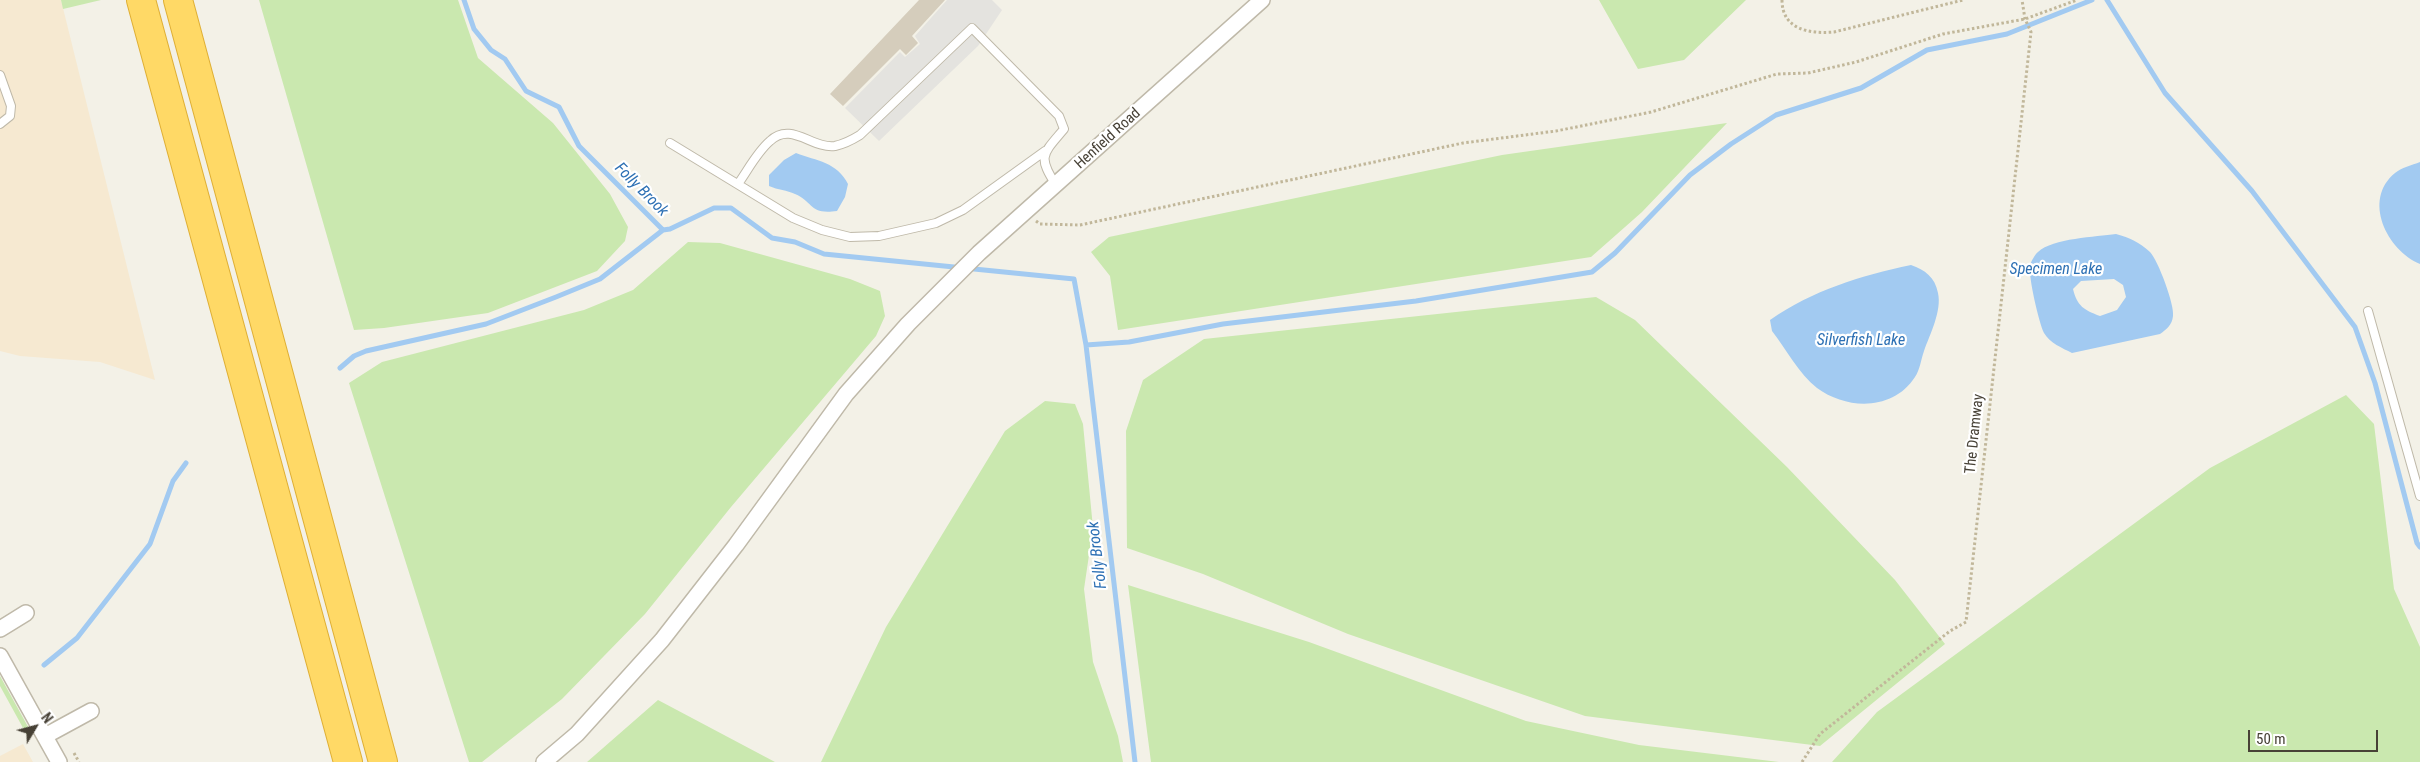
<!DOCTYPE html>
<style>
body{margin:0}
#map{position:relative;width:2420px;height:762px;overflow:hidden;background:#f3f1e7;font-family:"Roboto Condensed",sans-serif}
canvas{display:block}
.north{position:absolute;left:10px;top:702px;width:50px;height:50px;-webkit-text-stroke:4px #fff;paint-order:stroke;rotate:53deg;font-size:14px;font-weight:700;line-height:20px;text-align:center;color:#474136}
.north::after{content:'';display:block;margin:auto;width:18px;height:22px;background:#474136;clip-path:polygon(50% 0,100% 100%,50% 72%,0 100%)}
.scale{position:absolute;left:2248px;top:730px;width:130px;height:22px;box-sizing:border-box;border:2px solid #474136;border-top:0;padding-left:6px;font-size:15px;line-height:18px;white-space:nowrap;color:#474136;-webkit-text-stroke:4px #fff;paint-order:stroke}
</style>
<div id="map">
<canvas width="2420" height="762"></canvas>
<div class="north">N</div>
<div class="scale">50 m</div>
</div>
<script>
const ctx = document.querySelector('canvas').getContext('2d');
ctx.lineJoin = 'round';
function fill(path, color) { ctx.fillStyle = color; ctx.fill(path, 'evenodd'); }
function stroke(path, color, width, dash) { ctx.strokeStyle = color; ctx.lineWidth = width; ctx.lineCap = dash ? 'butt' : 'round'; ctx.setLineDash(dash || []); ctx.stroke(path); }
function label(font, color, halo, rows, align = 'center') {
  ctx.font = font + ' "Roboto Condensed",sans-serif'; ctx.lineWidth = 4.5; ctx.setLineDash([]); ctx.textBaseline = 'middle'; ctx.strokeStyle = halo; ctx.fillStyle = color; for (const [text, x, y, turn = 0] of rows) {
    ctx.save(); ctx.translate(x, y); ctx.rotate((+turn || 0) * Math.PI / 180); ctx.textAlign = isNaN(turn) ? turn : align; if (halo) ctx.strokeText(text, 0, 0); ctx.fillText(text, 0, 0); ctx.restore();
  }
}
const commercial = new Path2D(`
 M 0,0 L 61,0 L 155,380 L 100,362 L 20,356 L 0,351 Z
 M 23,744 L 33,762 L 0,762 L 0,756 Z`);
const green = new Path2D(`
 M 61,0 L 101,0 L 63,9 Z
 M 259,0 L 458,0 L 478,58 L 553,123 L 610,194 L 628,227 L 625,241 L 597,271 L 488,313 L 384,328 L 354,330 Z
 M 1599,0 L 1746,0 L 1684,60 L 1638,69 Z
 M 1727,123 L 1642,212 L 1591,257 L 1118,330 L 1110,276 L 1091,252 L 1109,237 L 1502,155 Z
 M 688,242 L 720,243 L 850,279 L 880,291 L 885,316 L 876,336 L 731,507 L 645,614 L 562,699 L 482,762 L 469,762 L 349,383 L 382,362 L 584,310 L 633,290 Z
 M 1596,297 L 1635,320 L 1787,467 L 1895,580 L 1945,644 L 1820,746 L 1585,716 L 1348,634 L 1203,574 L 1127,548 L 1126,431 L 1143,380 L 1204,339 Z
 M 2346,395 L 2374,424 L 2394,589 L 2420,647 L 2420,762 L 1832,762 L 1877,712 L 2210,468 Z
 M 1045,401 L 1075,404 L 1083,424 L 1093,528 L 1084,589 L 1093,662 L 1118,736 L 1123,762 L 821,762 L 886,627 L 1005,431 Z
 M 1128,585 L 1309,642 L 1526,721 L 1639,745 L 1779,762 L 1151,762 Z
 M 0,676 L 32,734 L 28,737 L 0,686 Z
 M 658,700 L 775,762 L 587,762 Z`);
const parking = new Path2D(`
 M 947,0 L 992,0 L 1002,10 L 978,46 L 879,141 L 845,108 L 900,52 L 905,57 L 920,44 L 915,36 Z`);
const water = new Path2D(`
 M 796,153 C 817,161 837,162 848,184 L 845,197 L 837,211 C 809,215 814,202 795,194 C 787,190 778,190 769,186 L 769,175 L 784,160 Z
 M 2420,162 L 2420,264 C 2387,250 2362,200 2395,173 C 2401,168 2412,165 2420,162 Z
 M 2116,234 C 2130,238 2139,242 2150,252 C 2158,260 2175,306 2173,316 C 2172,325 2167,329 2160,334 L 2072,353 C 2062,348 2050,343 2044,333 C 2039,323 2028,276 2030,265 C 2031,262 2035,254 2038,252 C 2053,238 2096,237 2116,234 ZM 2114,279 L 2123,285 L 2126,297 L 2117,310 L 2100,316 C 2084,310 2077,306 2073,289 L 2081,281 Z
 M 1911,265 C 1925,270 1935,277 1938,293 C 1942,311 1930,334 1924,351 C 1921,359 1920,370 1915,377 C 1893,411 1847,410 1817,388 C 1799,374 1786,349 1772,331 L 1770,320 C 1813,290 1860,276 1911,265 Z`);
const stream = new Path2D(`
 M 464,0 L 474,29 L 491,50 L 505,59 L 526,91 L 559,107 L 579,146 L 663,230 L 670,229 L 714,208 L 731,208 L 772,238 L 795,242 L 824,254 L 1074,279 L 1086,345 L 1129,342 L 1223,324 L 1416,301 L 1592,272 L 1615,253 L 1690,175 L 1731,144 L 1776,115 L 1861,88 L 1927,50 L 2007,34 L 2092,0
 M 2107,0 L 2165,93 L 2252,191 L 2355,327 L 2375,383 L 2417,543 L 2420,547
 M 1086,345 L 1135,762
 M 340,368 L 354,356 L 366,351 L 486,324 L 556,297 L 600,279 L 663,230
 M 44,665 L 77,638 L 150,544 L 173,481 L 186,463`);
const building = new Path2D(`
 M 919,0 L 945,0 L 912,36 L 918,43 L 906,55 L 900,49 L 843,106 L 830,94 Z`);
const path = new Path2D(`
 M 1782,0 C 1782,30 1810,34 1834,32 L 1963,0
 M 1036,221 L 1040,224 L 1080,225 L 1463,143 L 1556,131 L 1651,112 L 1777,74 L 1808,73 L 1856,62 L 1943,34 L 2025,19 L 2077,0
 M 74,753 L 79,762
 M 1802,762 L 1820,734 L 1950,631 L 1966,622 L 2031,32 L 2025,19 L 2022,0`);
const lane = new Path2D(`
 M 0,75 L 11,106 L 10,116 L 0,124
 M 670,143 L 793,218 L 822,230 L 850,237 L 879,236 L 936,223 L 963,210 L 1045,151
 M 738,184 C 748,170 757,152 770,141 C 791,121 812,149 835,146 C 844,144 852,140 860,135 L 972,28 L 1059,116 L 1064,129 C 1043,154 1037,156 1056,185
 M 2368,311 L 2420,496`);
const street = new Path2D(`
 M 0,629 L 26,613
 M 0,656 L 59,762
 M 45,736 L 91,711
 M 544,762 L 577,734 L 662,640 L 736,545 L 846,394 L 908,324 L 979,253 L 1262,0`);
const highway = new Path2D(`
 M 141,0 L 348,762
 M 178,0 L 383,762`);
const streetNames = [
 ["Henfield Road",1108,139,-42],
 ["The Dramway",1975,434,-84]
];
const waterNames = [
 ["Folly Brook",641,190,45],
 ["Specimen Lake",2056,270],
 ["Silverfish Lake",1861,341],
 ["Folly Brook",1098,555,-97]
];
fill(commercial, '#f6e9d1');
fill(green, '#cae8af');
fill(parking, '#e4e3df');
fill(water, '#a2caf1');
stroke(stream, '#a2caf1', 5);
fill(building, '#d5cdbc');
stroke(lane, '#bfb9a9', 10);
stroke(street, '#bfb9a9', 18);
stroke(highway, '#dfaf35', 30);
stroke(path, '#c1b79a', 3, [2.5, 2.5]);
stroke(lane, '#fff', 8);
stroke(street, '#fff', 15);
stroke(highway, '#ffd966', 28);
label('15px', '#474136', '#fff', streetNames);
label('italic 16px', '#2d70b4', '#fff', waterNames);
</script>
